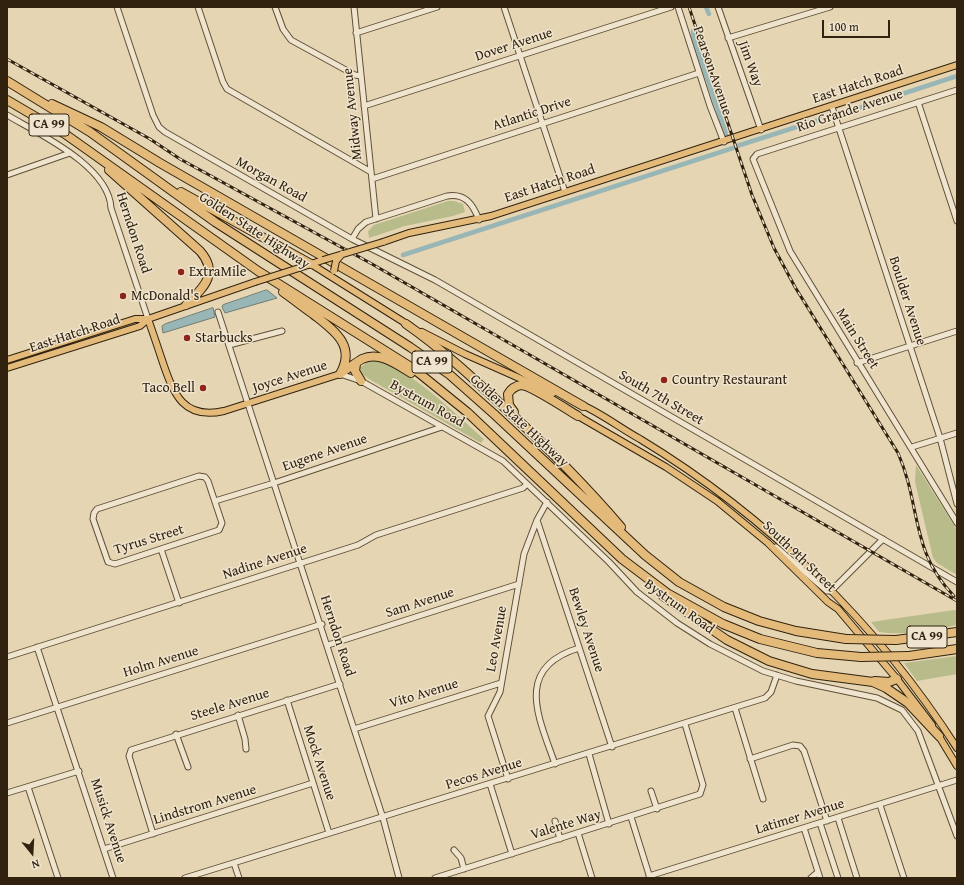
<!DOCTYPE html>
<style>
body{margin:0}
#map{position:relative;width:964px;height:885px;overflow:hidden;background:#e6d5b3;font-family:"Gentium Book Plus",serif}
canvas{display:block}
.frame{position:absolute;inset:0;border:8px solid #30220f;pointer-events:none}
.north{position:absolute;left:12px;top:833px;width:40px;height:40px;-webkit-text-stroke:3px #efe4ce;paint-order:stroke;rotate:162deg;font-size:11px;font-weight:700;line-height:16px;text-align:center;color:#30220f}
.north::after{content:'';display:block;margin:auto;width:14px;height:18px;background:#30220f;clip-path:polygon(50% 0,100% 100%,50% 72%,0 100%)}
.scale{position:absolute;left:822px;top:20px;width:68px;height:18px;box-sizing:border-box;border:2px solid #30220f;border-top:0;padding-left:5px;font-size:12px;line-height:14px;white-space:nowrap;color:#30220f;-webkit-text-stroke:3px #efe4ce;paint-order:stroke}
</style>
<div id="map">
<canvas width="964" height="885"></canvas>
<div class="frame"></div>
<div class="north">N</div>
<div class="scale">100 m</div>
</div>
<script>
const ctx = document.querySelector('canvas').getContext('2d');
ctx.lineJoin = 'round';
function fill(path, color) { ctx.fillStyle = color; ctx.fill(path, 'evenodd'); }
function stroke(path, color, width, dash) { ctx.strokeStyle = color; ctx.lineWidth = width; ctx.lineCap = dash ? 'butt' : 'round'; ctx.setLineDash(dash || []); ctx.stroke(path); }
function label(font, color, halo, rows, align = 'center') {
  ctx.font = font + ' "Gentium Book Plus",serif'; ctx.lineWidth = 3; ctx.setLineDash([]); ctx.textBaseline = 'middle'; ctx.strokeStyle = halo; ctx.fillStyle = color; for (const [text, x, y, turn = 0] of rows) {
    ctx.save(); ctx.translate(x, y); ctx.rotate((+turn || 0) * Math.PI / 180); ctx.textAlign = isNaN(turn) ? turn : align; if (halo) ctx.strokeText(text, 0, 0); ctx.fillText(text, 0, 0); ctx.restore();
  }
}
const green = new Path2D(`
 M 448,201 L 454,201 L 463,204 L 465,212 L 453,216 L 405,226 L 369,238 L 368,231 L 374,225 Z
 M 369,360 C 400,358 460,418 484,439 L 481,443 L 369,379 L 361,373 L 360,368 Z
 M 916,465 L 957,530 L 957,575 L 937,563 L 933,558 L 915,482 Z
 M 954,610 L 957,611 L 957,625 C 932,630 904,636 879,632 L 871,622 Z
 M 957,656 L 957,674 L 917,681 L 904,663 Z`);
const water = new Path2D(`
 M 267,290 L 277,298 L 225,313 L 222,307 L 223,305 Z
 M 213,308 L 215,317 L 163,333 L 162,326 L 165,324 Z`);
const canal = new Path2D(`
 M 706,7 L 709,14
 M 693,31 L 693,36 L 726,134
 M 841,114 L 957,76
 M 737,146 L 828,117
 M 403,255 L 733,148`);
const minor = new Path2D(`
 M 117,7 L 153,115 L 159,127 L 165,132 L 352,239 L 435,280 L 957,582
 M 198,7 L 223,82 L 227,89 L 371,172
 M 275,7 L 283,29 L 291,40 L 355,75 L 361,76
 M 354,7 L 376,219
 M 504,7 L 565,192
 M 678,7 L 710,106 L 724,142
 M 718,7 L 761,130
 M 356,33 L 437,7
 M 728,38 L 830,7
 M 957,90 L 757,154 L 753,159 L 790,251 L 957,523
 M 918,102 L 957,221
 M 364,106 L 671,7
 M 832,107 L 940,438 L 957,504
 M 7,115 C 39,134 109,166 111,208 L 148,319
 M 7,175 L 70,153
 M 372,179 L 699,73
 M 352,239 L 358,229 L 366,222 L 447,196 C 465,193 473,204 479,220
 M 218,312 L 383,818 L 399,878
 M 229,345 L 282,331
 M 857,363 L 957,331
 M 340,374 L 361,381 L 503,461 L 609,562 L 637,592 L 677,623 L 710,644 L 763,671 L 796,681 L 877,698 L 902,710 L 918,731 L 957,836
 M 912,447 L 957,433
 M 199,476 L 205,477 L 208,481 L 222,523 L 219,530 L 115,564 L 108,562 L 93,519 L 94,513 L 97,509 Z
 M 215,501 L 274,483 L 442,427
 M 537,520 L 612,747
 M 776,547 L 827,591 L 831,591 L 883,539
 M 161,549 L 179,603
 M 328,645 L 519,584
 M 37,647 L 113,878
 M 7,657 L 358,545 L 376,535 L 523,488 L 527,484
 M 287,700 L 329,833
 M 735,708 L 763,799
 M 238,715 L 245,739 L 246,749
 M 7,723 L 322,624
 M 354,729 L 501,683
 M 176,734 L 188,767
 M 589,754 L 609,824
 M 750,759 L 793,745 L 800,746 L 804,751 L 827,821
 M 555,764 C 539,718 513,668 579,648
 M 508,779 L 488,716 L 500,692 L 524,554 L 537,520 L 547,502
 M 490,784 L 512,854
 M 28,787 L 58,878
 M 651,791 L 657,809
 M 7,793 L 79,771
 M 880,805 L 904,878
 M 631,817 L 650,878
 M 838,818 L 857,878
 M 555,821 L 560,839
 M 820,823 L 838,878
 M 804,828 L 820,878
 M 578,833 L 592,878
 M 153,834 L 129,756 L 131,750 L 340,684
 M 104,849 L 313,783
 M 454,850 L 461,858 L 464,869
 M 234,863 L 239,878
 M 649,876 L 957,780
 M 185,878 L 765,698 L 771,692 L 777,675
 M 435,878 L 700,794 L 703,785 L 685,724
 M 811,878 L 818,872`);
const major = new Path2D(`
 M 383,242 L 409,233 L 491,216 L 957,65
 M 311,264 L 410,326
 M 299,268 L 323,260
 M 148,319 C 153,333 158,348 163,363 C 174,395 184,420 224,411 L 340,374
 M 422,332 L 465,354 L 553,393
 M 7,360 L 135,319 L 148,319 L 255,282
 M 7,368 L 140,326 L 148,319
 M 580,404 C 601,413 620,428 640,439 C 767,516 877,623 957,748
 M 578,416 L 666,467 L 717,501 L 768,543 L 828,602 L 838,609 L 897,679 L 932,725
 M 937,733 L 957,766`);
const highway = new Path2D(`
 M 7,81 L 90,132 L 215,222 L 410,347 L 450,375 L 494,414 L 645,555 L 679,582 L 724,607 L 759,621 L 796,631 L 846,639
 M 7,100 L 65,134 L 258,271 L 414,369 L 467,412 L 622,559 L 667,593 L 723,624 L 760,639 L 817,653 L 861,657
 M 52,104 L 101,127 L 160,163 L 583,406
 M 109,170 L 200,251 C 220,274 203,288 186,305
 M 181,192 L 311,264
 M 283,292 C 293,299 303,307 313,314 C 333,330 357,345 340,374
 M 406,324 C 442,349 474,379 506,409 C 546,446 585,485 621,527
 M 356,364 L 355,371 L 361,381
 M 341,373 C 348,369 355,363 362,359 C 380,351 396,364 411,373
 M 514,412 L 509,405 L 508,394 C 511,389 515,386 521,385 C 530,385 568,410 578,416
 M 663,596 L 727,640 L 769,661 L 812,674 L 873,682 L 886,688 L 908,703 L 939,736
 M 896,640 L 957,632
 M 909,656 L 957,649
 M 875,681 L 889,682 L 897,679`);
const rail = new Path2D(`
 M 689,7 L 752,195 L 774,248 L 795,287 L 898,453 C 921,505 910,551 954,596
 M 7,59 L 150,139 L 180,159 L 372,264 L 957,601`);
const majorBridge = new Path2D(`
 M 323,260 L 383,242
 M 334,271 L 336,261 L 342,254
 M 255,282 L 299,268`);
const highwayBridge = new Path2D(`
 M 846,639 L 896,640
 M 861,657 L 909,656`);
const markers = [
 [181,272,4,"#8f2418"],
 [123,296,4,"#8f2418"],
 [187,338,4,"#8f2418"],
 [664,380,4,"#8f2418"],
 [203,388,4,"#8f2418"]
];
const shields = [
 [49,125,40],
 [432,362,40],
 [927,637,40]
];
const shieldNames = [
 ["CA 99",49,125],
 ["CA 99",432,362],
 ["CA 99",927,637]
];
const streetNames = [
 ["Dover Avenue",514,45,-18],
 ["Jim Way",750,64,70],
 ["Pearson Avenue",712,71,71],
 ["East Hatch Road",858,85,-18],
 ["Rio Grande Avenue",850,111,-18],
 ["Midway Avenue",353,114,-96],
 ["Atlantic Drive",532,114,-18],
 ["Morgan Road",271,180,29],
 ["East Hatch Road",550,184,-18],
 ["Golden State Highway",254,231,33],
 ["Herndon Road",133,233,72],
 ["Boulder Avenue",907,301,72],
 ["East Hatch Road",75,334,-18],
 ["Main Street",857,339,58],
 ["Joyce Avenue",290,377,-18],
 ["South 7th Street",661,398,30],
 ["Bystrum Road",427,404,29],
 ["Golden State Highway",519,421,43],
 ["Eugene Avenue",325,453,-19],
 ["Tyrus Street",149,540,-17],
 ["South 9th Street",799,557,44],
 ["Nadine Avenue",265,562,-18],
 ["Sam Avenue",420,603,-18],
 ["Bystrum Road",679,607,36],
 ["Bewley Avenue",586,630,72],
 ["Herndon Road",337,636,72],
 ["Leo Avenue",497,639,-80],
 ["Holm Avenue",161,662,-17],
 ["Vito Avenue",424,694,-17],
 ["Steele Avenue",230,705,-17],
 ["Mock Avenue",319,763,72],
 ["Pecos Avenue",484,774,-17],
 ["Lindstrom Avenue",205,805,-17],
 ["Latimer Avenue",800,817,-17],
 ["Musick Avenue",108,821,72],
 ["Valente Way",566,825,-17]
];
const poiNames = [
 ["ExtraMile",189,272],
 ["McDonald's",131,296],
 ["Starbucks",195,338],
 ["Country Restaurant",672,380],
 ["Taco Bell",195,388,"right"]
];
fill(green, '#b8bc8a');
fill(water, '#99b6b6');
stroke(water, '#6f7b73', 1);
stroke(canal, '#99b6b6', 4.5);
stroke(minor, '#5e4f38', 7);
stroke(major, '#30220f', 8);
stroke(highway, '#30220f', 10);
stroke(minor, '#efe4ce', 5);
stroke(major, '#e3ba7a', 6);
stroke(highway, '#e3ba7a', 8);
stroke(rail, '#30220f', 3);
stroke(rail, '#efe4ce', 1.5, [4.5]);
stroke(majorBridge, '#30220f', 8, []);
stroke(highwayBridge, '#30220f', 10, []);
stroke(majorBridge, '#e3ba7a', 6);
stroke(highwayBridge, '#e3ba7a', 8);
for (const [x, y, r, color] of markers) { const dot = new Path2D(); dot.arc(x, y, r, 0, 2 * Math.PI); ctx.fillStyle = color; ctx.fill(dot); stroke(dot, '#efe4ce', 1.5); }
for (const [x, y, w] of shields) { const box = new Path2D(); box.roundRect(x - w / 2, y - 11, w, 22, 3); ctx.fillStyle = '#efe4ce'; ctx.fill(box); stroke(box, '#30220f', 1); }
label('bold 13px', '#30220f', null, shieldNames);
label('14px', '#30220f', '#efe4ce', streetNames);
label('14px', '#30220f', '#efe4ce', poiNames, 'left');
</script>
